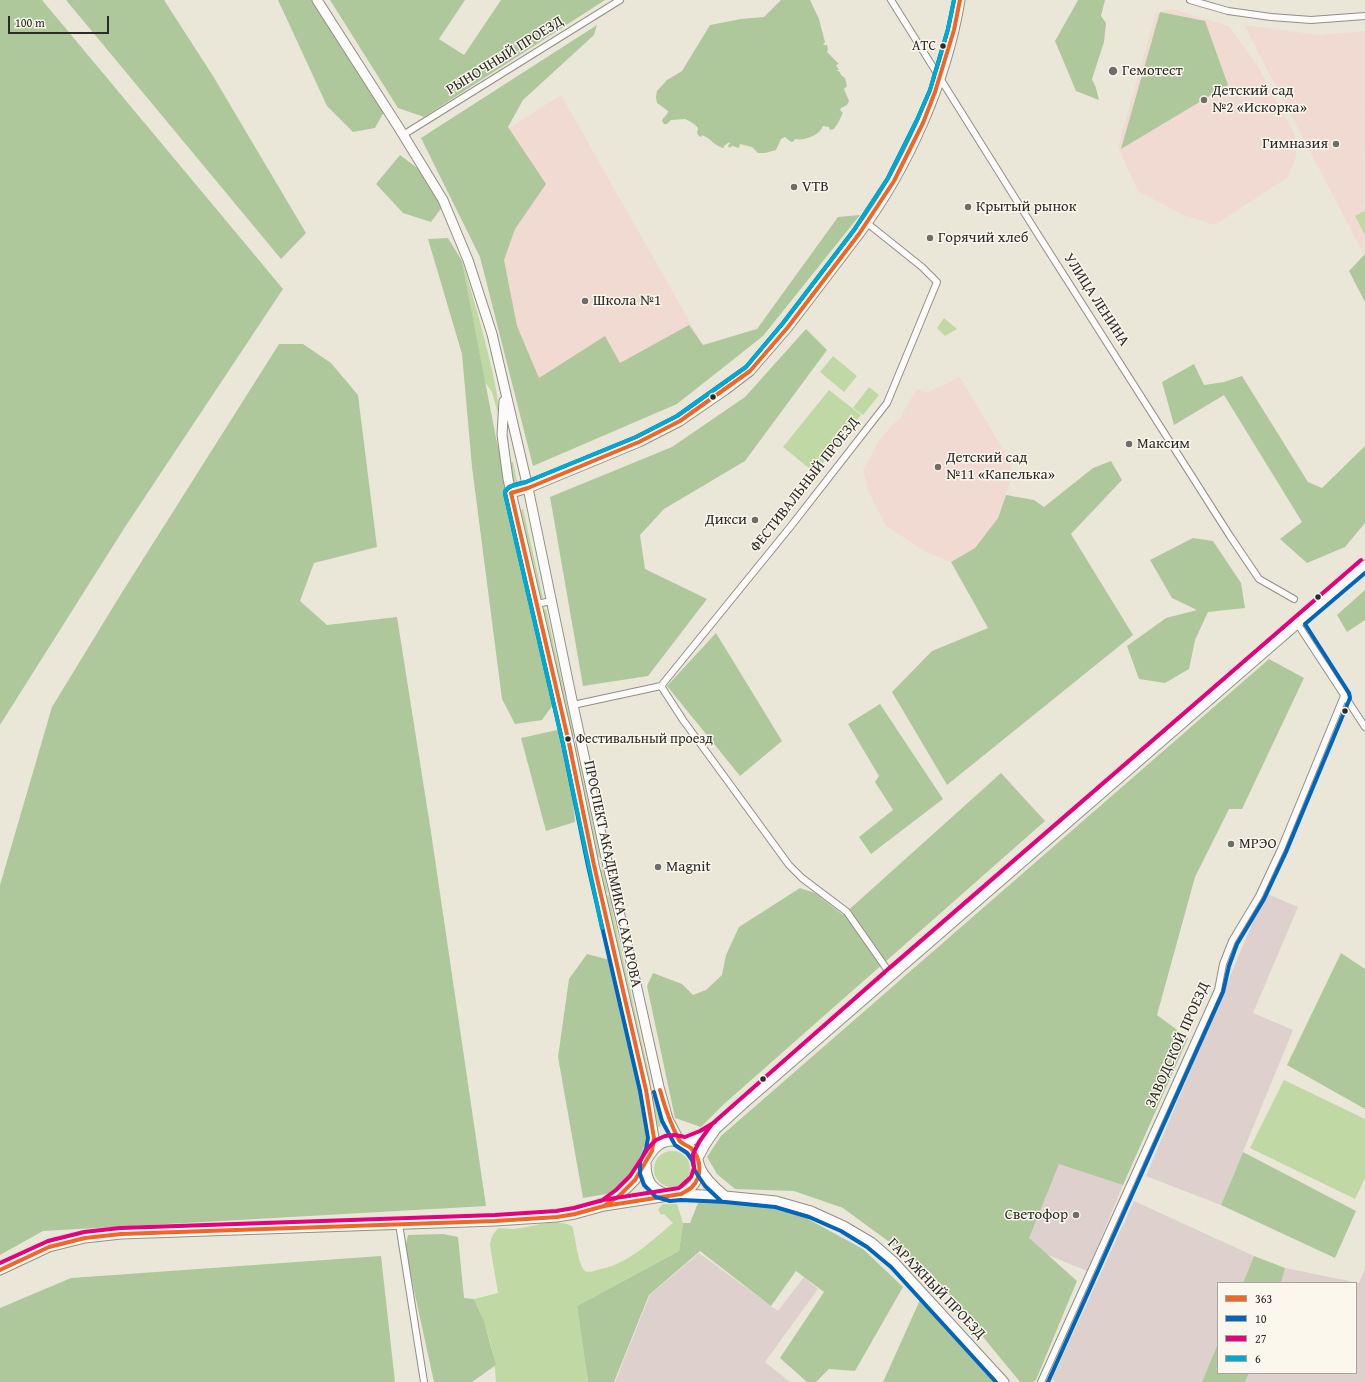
<!DOCTYPE html>
<meta charset="utf-8">
<style>
body{margin:0}
#map{position:relative;width:1365px;height:1382px;overflow:hidden;background:#eae7d9;font-family:"Gentium Book Plus",serif}
canvas{display:block}
.legend{position:absolute;left:1217px;top:1282px;width:140px;height:92px;box-sizing:border-box;background:#fbf7ec;border:1px solid #a8a59f;margin:0;padding:5px 7px;list-style:none;font-size:12px;color:#2b2b2b}
.legend li{display:flex;align-items:center;gap:8px;height:20px}
.legend b{width:20px;border:1px solid #a8a59f}
.scale{position:absolute;left:8px;top:16px;width:101px;height:18px;box-sizing:border-box;border:2px solid #2b2b2b;border-top:0;padding-left:5px;font-size:12px;line-height:14px;white-space:nowrap;color:#2b2b2b;-webkit-text-stroke:3px #fbf7ec;paint-order:stroke}
</style>
<div id="map">
<canvas width="1365" height="1382"></canvas>
<ul class="legend">
<li><b style="height:5px;background:#f26522"></b>363</li>
<li><b style="height:5px;background:#0065bd"></b>10</li>
<li><b style="height:5px;background:#e5007d"></b>27</li>
<li><b style="height:5px;background:#00a9ce"></b>6</li>
</ul>
<div class="scale">100 m</div>
</div>
<script>
const ctx = document.querySelector('canvas').getContext('2d');
ctx.lineJoin = 'round';
function fill(path, color) { ctx.fillStyle = color; ctx.fill(path, 'evenodd'); }
function stroke(path, color, width, dash) { ctx.strokeStyle = color; ctx.lineWidth = width; ctx.lineCap = dash ? 'butt' : 'round'; ctx.setLineDash(dash || []); ctx.stroke(path); }
function label(font, color, halo, rows, align = 'center') {
  ctx.font = font + ' "Gentium Book Plus",serif'; ctx.lineWidth = 3; ctx.setLineDash([]); ctx.textBaseline = 'middle'; ctx.strokeStyle = halo; ctx.fillStyle = color; for (const [text, x, y, turn = 0] of rows) {
    ctx.save(); ctx.translate(x, y); ctx.rotate((+turn || 0) * Math.PI / 180); ctx.textAlign = isNaN(turn) ? turn : align; if (halo) ctx.strokeText(text, 0, 0); ctx.fillText(text, 0, 0); ctx.restore();
  }
}
const built = new Path2D(`
 M 1172,9 L 1229,26 L 1257,65 L 1295,135 L 1296,157 L 1288,177 L 1215,225 L 1184,215 L 1138,191 L 1118,147 L 1156,13 Z
 M 1244,25 L 1320,35 L 1365,31 L 1364,255 Z
 M 561,95 L 703,345 L 528,445 L 480,257 L 439,173 Z
 M 960,377 L 1011,463 L 1011,479 L 998,518 L 975,548 L 951,562 L 926,552 L 886,526 L 869,493 L 863,471 L 878,442 L 894,423 L 900,419 L 906,407 L 917,389 L 926,393 Z`);
const industrial = new Path2D(`
 M 1265,893 L 1298,907 L 1253,1013 L 1293,1030 L 1221,1205 L 1146,1176 Z
 M 1055,1157 L 1123,1185 L 1087,1271 L 1019,1243 Z
 M 1134,1201 L 1254,1256 L 1243,1283 L 1218,1283 L 1218,1343 L 1202,1382 L 1054,1382 L 1053,1377 Z
 M 699,1253 L 778,1311 L 804,1277 L 818,1289 L 765,1362 L 790,1382 L 615,1382 L 650,1295 Z
 M 1285,1268 L 1359,1283 L 1365,1269 L 1365,1382 L 1245,1382 L 1249,1373 L 1356,1373 L 1356,1283 L 1281,1283 Z`);
const green = new Path2D(`
 M 1365,211 L 1365,235 L 1355,216 Z
 M 462,261 C 469,280 504,403 498,414 L 492,392 L 485,382 Z
 M 944,318 L 957,329 L 945,336 L 937,328 Z
 M 833,356 L 857,376 L 844,392 L 820,372 Z
 M 869,387 L 879,395 L 863,415 L 853,408 Z
 M 829,390 L 861,415 L 815,473 L 783,447 Z
 M 513,462 L 517,482 L 514,483 L 510,463 Z
 M 523,509 L 543,598 L 540,598 L 520,510 Z
 M 546,609 L 574,736 L 571,736 L 543,610 Z
 M 576,747 L 600,857 L 598,858 L 573,748 Z
 M 603,869 L 608,892 L 605,893 L 600,870 Z
 M 609,895 L 651,1083 L 648,1083 L 606,896 Z
 M 1284,1080 L 1365,1119 L 1365,1178 L 1355,1199 L 1250,1148 Z
 M 654,1095 L 661,1126 L 658,1127 L 651,1096 Z
 M654 1169a18 18 0 1 1 36 0a18 18 0 1 1-36 0Z
 M 663,1204 L 677,1204 L 683,1223 L 679,1251 L 577,1306 L 588,1382 L 496,1382 C 495,1353 487,1325 474,1299 L 498,1293 L 490,1245 C 491,1237 493,1233 499,1228 C 503,1228 508,1229 512,1229 C 531,1228 554,1217 572,1226 C 576,1237 577,1263 585,1271 C 589,1273 594,1271 597,1270 C 627,1265 650,1242 673,1223 L 664,1214 L 661,1215 L 658,1209 Z`);
const forest = new Path2D(`
 M 0,0 L 42,0 L 283,289 L 125,527 L 0,725 Z
 M 66,0 L 164,0 L 213,76 L 306,233 L 281,259 Z
 M 278,0 L 315,0 L 385,110 L 375,128 L 353,132 L 327,106 Z
 M 330,0 L 465,0 L 439,39 L 464,55 L 501,0 L 605,0 L 424,117 L 398,108 Z
 M 781,0 L 810,0 L 819,19 L 825,42 L 823,45 L 827,45 L 828,49 L 827,52 L 839,64 L 836,65 L 839,70 L 836,70 L 840,72 L 841,75 L 845,78 L 847,86 L 844,89 L 849,101 L 847,105 L 841,108 L 840,110 L 843,113 L 838,123 L 834,129 L 830,130 L 829,127 L 823,126 C 820,135 804,141 795,139 L 794,141 L 791,142 L 785,137 L 781,139 L 776,150 L 765,153 L 758,153 L 752,147 L 740,144 L 739,148 L 732,146 L 729,148 L 728,145 L 730,144 L 729,142 L 724,146 L 724,148 C 715,147 712,139 702,135 L 701,137 L 699,136 L 697,133 L 698,128 C 695,124 690,121 685,119 L 671,120 L 667,124 L 664,124 L 662,121 C 663,117 668,115 668,111 L 657,103 L 656,97 L 657,91 L 667,80 L 682,71 L 710,25 L 741,19 L 764,17 Z
 M 1078,0 L 1105,0 L 1101,16 L 1106,23 L 1104,42 L 1092,79 L 1096,88 L 1099,100 L 1076,91 L 1055,41 Z
 M 1160,12 L 1205,21 L 1228,85 L 1121,149 Z
 M 597,25 L 594,35 L 523,100 L 508,127 L 546,184 L 515,229 L 504,260 L 517,326 L 539,378 L 605,336 L 620,363 L 689,325 L 703,345 L 757,329 L 838,217 L 860,215 L 763,336 L 677,404 L 533,466 L 480,257 L 421,138 Z
 M 400,155 L 429,177 L 443,206 L 431,222 L 403,213 L 376,184 Z
 M 448,238 L 462,261 L 496,438 L 555,702 L 542,720 L 515,724 L 502,699 L 472,467 L 462,354 L 428,239 Z
 M 1365,254 L 1365,302 L 1349,271 Z
 M 806,329 L 827,350 L 745,461 L 664,509 L 640,535 L 645,569 L 707,599 L 648,676 L 583,686 L 550,497 L 672,447 L 745,397 Z
 M 279,344 L 303,344 L 331,363 L 358,395 L 377,547 L 314,563 L 300,601 L 327,625 L 397,617 L 431,832 L 486,1206 L 43,1231 L 0,1255 L 0,885 L 52,707 L 121,594 Z
 M 1194,364 L 1204,385 L 1224,382 L 1242,376 L 1308,482 L 1322,488 L 1365,446 L 1365,523 L 1345,547 L 1307,563 L 1280,539 L 1302,522 L 1224,395 L 1174,425 L 1162,382 Z
 M 1111,461 L 1122,480 L 1071,534 L 1133,635 L 947,785 L 892,692 L 932,651 L 988,628 L 951,562 L 975,548 L 998,518 L 1006,495 L 1034,500 L 1044,507 L 1093,468 Z
 M 1193,538 L 1213,541 L 1241,583 L 1245,608 L 1208,612 L 1195,640 L 1189,669 L 1165,683 L 1139,679 L 1127,646 L 1166,618 L 1197,610 L 1172,598 L 1150,560 Z
 M 1365,590 L 1365,620 L 1347,632 L 1337,615 Z
 M 716,633 L 782,741 L 740,776 L 667,686 Z
 M 1269,659 L 1304,678 L 1242,809 L 1229,809 L 1195,877 L 1157,1015 L 1188,1038 L 1123,1185 L 1059,1164 L 1029,1238 L 1077,1281 L 1036,1380 L 1033,1382 L 1020,1382 L 929,1271 L 843,1208 L 794,1191 L 735,1189 L 717,1174 L 707,1157 L 721,1136 Z
 M 880,704 L 943,799 L 871,854 L 859,837 L 893,810 L 875,782 L 879,776 L 848,724 Z
 M 566,728 L 575,822 L 546,831 L 521,738 Z
 M 1001,773 L 1045,821 L 724,1104 L 701,1127 L 675,1118 L 647,986 L 653,973 L 682,984 L 693,995 L 706,990 L 722,975 L 726,955 L 739,927 L 800,888 L 815,893 L 843,915 Z
 M 1341,953 L 1365,969 L 1365,1109 L 1287,1065 Z
 M 587,954 L 610,960 L 644,1097 L 650,1134 L 634,1169 L 612,1193 L 583,1198 L 558,1057 L 569,979 Z
 M 1243,1152 L 1356,1211 L 1335,1258 L 1221,1205 Z
 M 698,1203 L 760,1205 L 806,1218 L 863,1249 L 903,1287 L 855,1371 L 829,1369 L 816,1382 L 807,1382 L 780,1358 L 824,1292 L 796,1271 L 771,1306 L 700,1251 L 649,1295 L 614,1382 L 588,1382 L 577,1306 L 679,1251 L 683,1223 L 690,1223 Z
 M 443,1234 L 458,1237 L 464,1298 L 474,1299 L 484,1321 L 496,1365 L 472,1382 L 434,1382 L 405,1249 L 408,1235 Z
 M 381,1256 L 395,1382 L 0,1382 L 0,1308 L 71,1278 Z
 M 1254,1256 L 1285,1268 L 1281,1283 L 1243,1283 Z
 M 920,1300 L 994,1382 L 883,1382 Z
 M 1218,1343 L 1218,1373 L 1249,1373 L 1245,1382 L 1202,1382 Z`);
const street = new Path2D(`
 M 891,0 L 1037,233 L 1230,536 L 1259,579 L 1294,599
 M 1190,0 L 1228,11 L 1271,17 L 1311,20 L 1365,16
 M 403,135 L 620,0
 M 537,604 L 551,601
 M 1297,623 L 1365,727
 M 661,686 L 683,720 L 789,865 L 802,878 L 847,912 L 891,975
 M 573,705 L 661,686 L 791,526 L 887,403 L 937,282 L 922,267 L 867,223
 M 399,1224 L 424,1382
 M 1041,1382 L 1218,990 L 1223,964 L 1232,941 L 1259,896 L 1281,849 L 1344,696`);
const secondary = new Path2D(`
 M 317,0 L 399,128 L 443,200 L 468,260 L 492,334 L 528,488 L 573,705 L 607,862 L 630,957 L 659,1087 L 668,1119 L 680,1142
 M 504,401 L 502,435 L 508,479 L 569,743 L 594,865 L 646,1090 L 654,1138 L 652,1151
 M 511,493 L 528,488 L 639,442 L 680,421 L 725,390 L 750,371 L 788,327 L 859,234 C 908,169 947,80 960,0
 M 685,1143 L 715,1130
 M 698,1158 L 705,1145 L 716,1129 L 749,1099 L 1365,565
 M 646,1163 C 646,1181 652,1190 670,1195
 M 681,1194 C 694,1187 697,1183 700,1168
 M 607,1204 C 617,1197 626,1190 635,1180 C 646,1166 651,1140 673,1141 C 680,1142 685,1143 690,1147 C 698,1153 697,1161 701,1169 C 706,1180 716,1188 725,1196
 M 0,1270 L 49,1247 L 85,1238 L 121,1234 L 495,1221 L 557,1217 L 575,1214 L 604,1206 L 681,1194 L 725,1196 L 776,1201 L 811,1211 L 844,1226 L 871,1242 L 895,1263 L 1004,1382`);
const bus1 = new Path2D(`
 M 604,1206 L 681,1194 C 684,1192 689,1190 692,1187 C 702,1177 702,1159 691,1148 C 687,1145 681,1144 679,1140 C 670,1123 665,1108 660,1090
 M 0,1270 L 49,1247 L 85,1238 L 121,1234 L 495,1221 L 557,1217 L 575,1214 L 604,1206 L 619,1196 L 635,1180 L 652,1151 L 654,1138 L 646,1090 L 594,865 L 569,743 L 511,493 L 528,488 L 639,442 L 680,421 L 750,371 L 788,327 L 859,234 L 894,181 L 923,123 L 935,92 L 954,30 L 960,0`);
const bus2 = new Path2D(`
 M 954,0 L 948,29 L 930,90 L 917,120 L 888,178 L 854,230 L 783,323 L 746,367 L 677,416 L 636,437 L 526,482 C 519,484 507,485 505,493 L 563,744 L 588,866 L 640,1091 L 648,1138 L 646,1149 L 640,1162 L 640,1174 L 644,1185 L 656,1197 L 670,1201 L 681,1200 L 725,1202 L 775,1207 L 809,1217 L 841,1231 L 867,1247 L 891,1267 L 996,1382
 M 654,1092 L 662,1121 L 675,1145 L 687,1153 L 692,1160 L 695,1171 L 705,1186 L 721,1201
 M 1048,1382 L 1223,992 L 1229,966 L 1237,944 L 1264,899 L 1286,852 L 1350,698 L 1349,693 L 1305,624 L 1365,573`);
const bus3 = new Path2D(`
 M 601,1201 L 616,1190 L 630,1176 L 649,1147 L 656,1140 L 665,1136 L 675,1135 L 685,1137 L 700,1131 L 715,1122
 M 0,1263 L 48,1241 L 84,1232 L 120,1228 L 495,1215 L 556,1211 L 574,1208 L 603,1200 L 679,1188 L 691,1177 L 694,1168 L 693,1154 L 699,1142 L 712,1124 L 887,970 L 1361,560`);
const bus4 = new Path2D(`
 M 602,928 L 563,744 L 505,494 L 505,491 L 509,487 L 526,482 L 636,437 L 677,416 L 746,367 L 783,323 L 854,230 L 888,178 L 917,120 L 930,90 L 948,29 L 954,0`);
const markers = [
 [943,46,3.5,"#2b2b2b"],
 [1113,71,5,"#6e6d68"],
 [1204,100,4,"#6e6d68"],
 [1336,144,4,"#6e6d68"],
 [794,187,4,"#6e6d68"],
 [968,207,4,"#6e6d68"],
 [930,238,4,"#6e6d68"],
 [585,301,4,"#6e6d68"],
 [713,397,3.5,"#2b2b2b"],
 [1129,444,4,"#6e6d68"],
 [938,467,4,"#6e6d68"],
 [755,520,4,"#6e6d68"],
 [1318,597,3.5,"#2b2b2b"],
 [1345,711,3.5,"#2b2b2b"],
 [568,739,3.5,"#2b2b2b"],
 [1231,844,4,"#6e6d68"],
 [658,867,4,"#6e6d68"],
 [763,1079,3.5,"#2b2b2b"],
 [1076,1215,4,"#6e6d68"]
];
const busNames = [
 ["АТС",936,46],
 ["Фестивальный проезд",576,739,"left"]
];
const streetNames = [
 ["РЫНОЧНЫЙ ПРОЕЗД",505,56,-32],
 ["УЛИЦА ЛЕНИНА",1096,300,57],
 ["ФЕСТИВАЛЬНЫЙ ПРОЕЗД",805,485,-52],
 ["ПРОСПЕКТ АКАДЕМИКА САХАРОВА",612,874,78],
 ["ЗАВОДСКОЙ ПРОЕЗД",1178,1045,-66],
 ["ГАРАЖНЫЙ ПРОЕЗД",936,1289,46]
];
const poiNames = [
 ["Гемотест",1122,71],
 ["Детcкий сад",1212,91],
 ["№2 «Искорка»",1212,108],
 ["Гимназия",1328,144,"right"],
 ["VTB",802,187],
 ["Крытый рынок",976,207],
 ["Горячий хлеб",938,238],
 ["Школа №1",593,301],
 ["Максим",1137,444],
 ["Детский сад",946,458],
 ["№11 «Капелька»",946,475],
 ["Дикси",747,520,"right"],
 ["МРЭО",1239,844],
 ["Magnit",666,867],
 ["Светофор",1068,1215,"right"]
];
fill(built, '#f1dad2');
fill(industrial, '#ddd0cd');
fill(green, '#c0d8a4');
fill(forest, '#afc89b');
stroke(street, '#908f88', 8);
stroke(secondary, '#908f88', 11);
stroke(street, '#fcfbf9', 6);
stroke(secondary, '#fcfbf9', 9);
stroke(bus1, '#f26522', 4);
stroke(bus2, '#0065bd', 4);
stroke(bus3, '#e5007d', 4);
stroke(bus4, '#00a9ce', 4);
for (const [x, y, r, color] of markers) { const dot = new Path2D(); dot.arc(x, y, r, 0, 2 * Math.PI); ctx.fillStyle = color; ctx.fill(dot); stroke(dot, '#fbf7ec', 1.5); }
label('14px', '#2b2b2b', '#fbf7ec', busNames, 'right');
label('15px', '#2b2b2b', '#fbf7ec', streetNames);
label('15px', '#2b2b2b', '#fbf7ec', poiNames, 'left');
</script>
